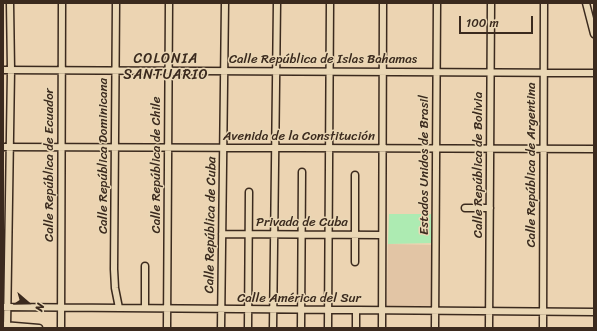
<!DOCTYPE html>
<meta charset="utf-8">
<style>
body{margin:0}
#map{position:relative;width:597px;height:331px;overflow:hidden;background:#ecd4b2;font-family:Sriracha,sans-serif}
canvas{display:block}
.frame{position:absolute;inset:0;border:4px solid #3b2a1e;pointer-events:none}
.north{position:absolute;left:8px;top:283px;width:40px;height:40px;-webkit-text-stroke:3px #ead7b5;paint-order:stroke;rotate:110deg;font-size:11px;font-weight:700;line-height:16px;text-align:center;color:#3b2a1e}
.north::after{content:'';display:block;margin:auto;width:14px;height:18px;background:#3b2a1e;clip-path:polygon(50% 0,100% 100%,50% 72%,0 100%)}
.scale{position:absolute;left:459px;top:16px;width:74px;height:18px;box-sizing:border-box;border:2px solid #3b2a1e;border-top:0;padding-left:5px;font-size:12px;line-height:14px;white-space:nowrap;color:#3b2a1e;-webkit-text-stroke:3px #ead7b5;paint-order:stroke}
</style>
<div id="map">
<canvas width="597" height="331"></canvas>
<div class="frame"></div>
<div class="north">N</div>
<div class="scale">100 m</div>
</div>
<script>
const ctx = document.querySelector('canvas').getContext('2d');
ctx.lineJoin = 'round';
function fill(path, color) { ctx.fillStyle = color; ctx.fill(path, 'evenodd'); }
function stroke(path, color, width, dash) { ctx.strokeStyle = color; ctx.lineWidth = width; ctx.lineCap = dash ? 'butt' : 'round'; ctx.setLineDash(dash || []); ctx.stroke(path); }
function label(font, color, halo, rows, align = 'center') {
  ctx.font = font + ' Sriracha,sans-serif'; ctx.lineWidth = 3; ctx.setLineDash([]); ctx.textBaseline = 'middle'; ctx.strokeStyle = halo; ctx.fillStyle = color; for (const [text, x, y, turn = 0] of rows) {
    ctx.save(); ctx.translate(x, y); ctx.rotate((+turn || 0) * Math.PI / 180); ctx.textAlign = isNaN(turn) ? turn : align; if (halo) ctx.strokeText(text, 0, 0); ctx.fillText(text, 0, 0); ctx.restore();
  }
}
const built = new Path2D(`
 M 388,244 L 432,245 L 432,308 L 387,306 Z`);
const green = new Path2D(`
 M 389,214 L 431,214 L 432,243 L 388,244 Z`);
const minor = new Path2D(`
 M 116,3 L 114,269 L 115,288 L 119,308
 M 586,3 L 594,34
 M 3,70 L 594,73
 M 3,147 L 594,149
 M 465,208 L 490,208
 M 222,234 L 382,235
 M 355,262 L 355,175
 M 145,266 L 145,308
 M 3,307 L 594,312
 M 3,325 L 39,328
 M 7,328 L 11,70 L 10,3
 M 61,328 L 62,3
 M 167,328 L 169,3
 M 221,328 L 225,3
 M 248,328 L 249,192
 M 273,328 L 277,3
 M 301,328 L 302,172
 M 328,328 L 330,3
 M 356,328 L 356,310
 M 382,328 L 383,3
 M 435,328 L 437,3
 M 489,328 L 491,3
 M 543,328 L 544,3`);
const streetNames = [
 ["Calle República de Islas Bahamas",323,60],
 ["Avenida de la Constitución",299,137],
 ["Calle República Dominicana",104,156,-90],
 ["Calle República de Ecuador",50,165,-90],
 ["Calle República de Chile",157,165,-90],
 ["Estados Unidos de Brasil",425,165,-90],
 ["Calle República de Bolivia",479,165,-90],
 ["Calle República de Argentina",532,165,-90],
 ["Privada de Cuba",302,223],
 ["Calle República de Cuba",211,225,-89],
 ["Calle América del Sur",299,299]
];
const neighbourhoodNames = [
 ["COLONIA",166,59],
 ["SANTUARIO",166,75]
];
fill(built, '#e2c5a5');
fill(green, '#adebb2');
stroke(minor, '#3b2a1e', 9);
stroke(minor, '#ead7b5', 6);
label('13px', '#3b2a1e', '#ead7b5', streetNames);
ctx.letterSpacing = '1px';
label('14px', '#3b2a1e', '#ead7b5', neighbourhoodNames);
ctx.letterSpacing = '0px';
</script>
